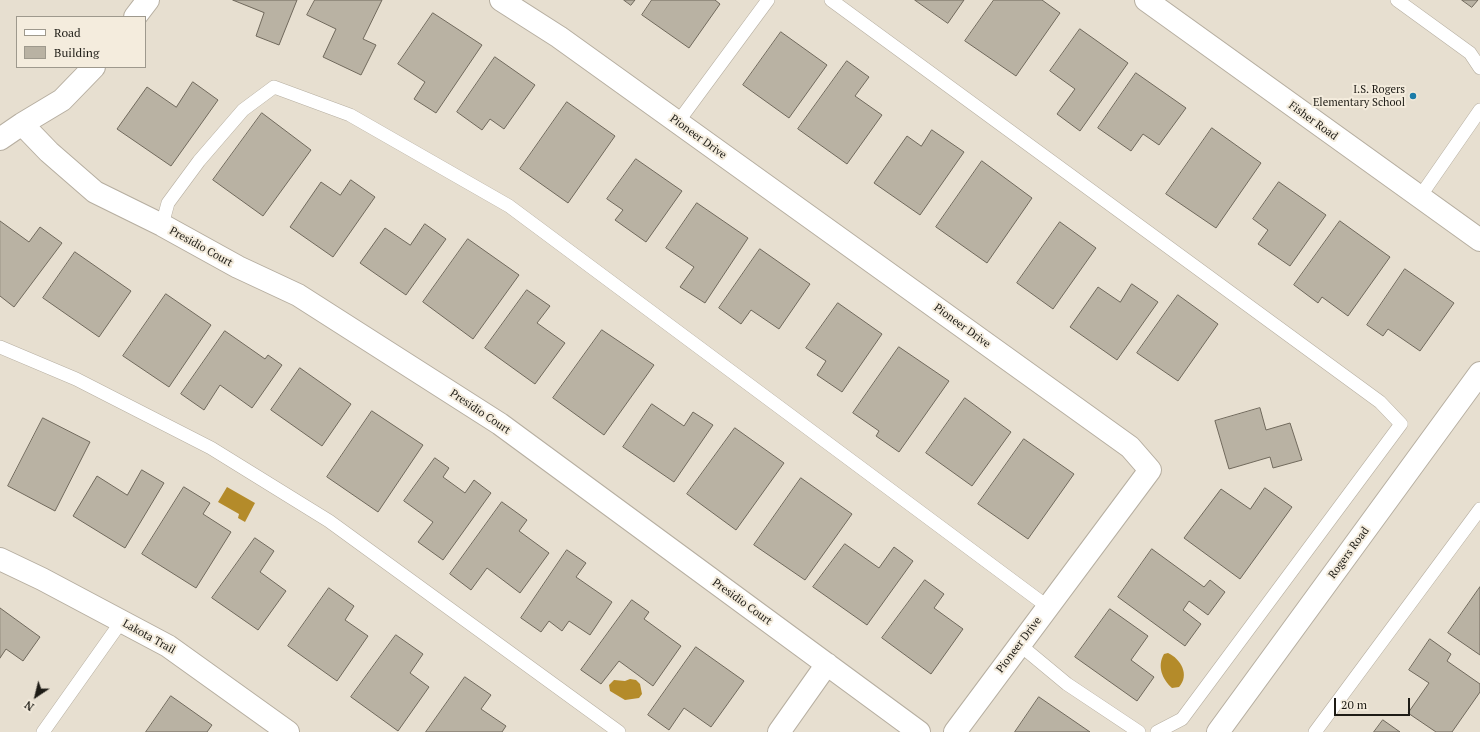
<!DOCTYPE html>
<style>
body{margin:0}
#map{position:relative;width:1480px;height:732px;overflow:hidden;background:#e7dfd0;font-family:"PT Serif",serif}
canvas{display:block}
.legend{position:absolute;left:16px;top:16px;width:130px;height:52px;box-sizing:border-box;background:#f4ecdd;border:1px solid #9e998d;margin:0;padding:5px 7px;list-style:none;font-size:12px;color:#1e1c16}
.legend li{display:flex;align-items:center;gap:8px;height:20px}
.legend b{width:20px;border:1px solid #9e998d}
.north{position:absolute;left:16px;top:676px;width:40px;height:40px;-webkit-text-stroke:3px #f4ecdd;paint-order:stroke;rotate:215deg;font-size:11px;font-weight:700;line-height:16px;text-align:center;color:#1e1c16}
.north::after{content:'';display:block;margin:auto;width:14px;height:18px;background:#1e1c16;clip-path:polygon(50% 0,100% 100%,50% 72%,0 100%)}
.scale{position:absolute;left:1334px;top:698px;width:76px;height:18px;box-sizing:border-box;border:2px solid #1e1c16;border-top:0;padding-left:5px;font-size:12px;line-height:14px;white-space:nowrap;color:#1e1c16;-webkit-text-stroke:3px #f4ecdd;paint-order:stroke}
</style>
<div id="map">
<canvas width="1480" height="732"></canvas>
<ul class="legend">
<li><b style="height:5px;background:#fff"></b>Road</li>
<li><b style="height:11px;background:#b9b2a3"></b>Building</li>
</ul>
<div class="north">N</div>
<div class="scale">20 m</div>
</div>
<script>
const ctx = document.querySelector('canvas').getContext('2d');
ctx.lineJoin = 'round';
function fill(path, color) { ctx.fillStyle = color; ctx.fill(path, 'evenodd'); }
function stroke(path, color, width, dash) { ctx.strokeStyle = color; ctx.lineWidth = width; ctx.lineCap = dash ? 'butt' : 'round'; ctx.setLineDash(dash || []); ctx.stroke(path); }
function label(font, color, halo, rows, align = 'center') {
  ctx.font = font + ' "PT Serif",serif'; ctx.lineWidth = 4; ctx.setLineDash([]); ctx.textBaseline = 'middle'; ctx.strokeStyle = halo; ctx.fillStyle = color; for (const [text, x, y, turn = 0] of rows) {
    ctx.save(); ctx.translate(x, y); ctx.rotate((+turn || 0) * Math.PI / 180); ctx.textAlign = isNaN(turn) ? turn : align; if (halo) ctx.strokeText(text, 0, 0); ctx.fillText(text, 0, 0); ctx.restore();
  }
}
const water = new Path2D(`
 M 227,487 L 255,503 L 245,522 L 238,518 L 239,514 L 218,502 Z
 M 1168,653 C 1181,659 1190,675 1179,687 L 1172,688 C 1162,679 1157,666 1164,654 Z
 M 630,679 L 636,680 L 640,684 L 642,694 L 639,698 L 625,700 L 610,691 L 609,685 L 614,680 L 625,681 Z`);
const building = new Path2D(`
 M 233,0 L 297,0 L 279,45 L 256,36 L 264,13 Z
 M 315,0 L 382,0 L 363,39 L 376,45 L 361,75 L 323,57 L 336,29 L 307,15 Z
 M 624,0 L 635,0 L 631,5 Z
 M 652,0 L 715,0 L 720,4 L 689,48 L 642,15 Z
 M 915,0 L 964,0 L 948,23 Z
 M 994,0 L 1042,0 L 1060,13 L 1016,76 L 965,41 Z
 M 1462,0 L 1478,0 L 1472,7 Z
 M 433,13 L 482,45 L 436,113 L 414,99 L 425,82 L 398,64 Z
 M 1080,29 L 1128,63 L 1080,131 L 1057,114 L 1075,89 L 1050,71 Z
 M 781,32 L 827,65 L 789,118 L 743,85 Z
 M 495,57 L 535,85 L 504,129 L 490,119 L 482,130 L 457,112 Z
 M 847,61 L 869,77 L 855,96 L 882,115 L 847,164 L 798,129 Z
 M 1136,73 L 1186,108 L 1159,145 L 1143,134 L 1131,151 L 1098,128 Z
 M 193,82 L 218,100 L 171,166 L 117,129 L 147,87 L 176,107 Z
 M 567,102 L 615,136 L 568,203 L 520,169 Z
 M 262,113 L 311,150 L 263,216 L 213,180 Z
 M 1212,128 L 1261,163 L 1216,228 L 1166,194 Z
 M 932,130 L 964,152 L 920,215 L 874,183 L 907,136 L 921,146 Z
 M 636,159 L 682,191 L 646,242 L 615,220 L 623,210 L 607,199 Z
 M 982,161 L 1032,198 L 987,263 L 936,227 Z
 M 351,180 L 375,197 L 333,257 L 290,227 L 321,182 L 340,195 Z
 M 1279,182 L 1326,215 L 1290,266 L 1258,244 L 1268,230 L 1253,219 Z
 M 697,203 L 748,238 L 705,303 L 680,287 L 694,267 L 666,248 Z
 M 0,221 L 29,242 L 40,227 L 62,243 L 14,307 L 0,296 Z
 M 1340,221 L 1390,257 L 1348,316 L 1322,297 L 1318,303 L 1294,285 Z
 M 1060,222 L 1096,248 L 1053,309 L 1017,283 Z
 M 425,224 L 446,239 L 406,295 L 360,263 L 385,228 L 410,245 Z
 M 468,239 L 519,275 L 473,339 L 423,302 Z
 M 760,249 L 810,284 L 779,329 L 751,310 L 741,324 L 719,308 Z
 M 75,252 L 131,291 L 99,337 L 43,298 Z
 M 1405,269 L 1454,303 L 1420,351 L 1388,329 L 1383,336 L 1367,325 Z
 M 1132,284 L 1158,302 L 1117,360 L 1070,327 L 1098,287 L 1120,302 Z
 M 527,290 L 550,306 L 537,323 L 565,343 L 535,384 L 485,348 Z
 M 166,294 L 211,325 L 169,387 L 123,356 Z
 M 1178,295 L 1218,324 L 1178,381 L 1137,353 Z
 M 838,303 L 882,334 L 842,392 L 817,375 L 826,361 L 806,348 Z
 M 602,330 L 654,365 L 604,435 L 553,398 Z
 M 225,331 L 265,359 L 268,355 L 282,365 L 252,408 L 220,385 L 204,410 L 181,394 Z
 M 899,347 L 949,381 L 899,452 L 876,436 L 879,431 L 853,413 Z
 M 300,368 L 351,404 L 322,446 L 271,410 Z
 M 965,398 L 1011,432 L 972,486 L 926,453 Z
 M 652,404 L 684,426 L 693,412 L 713,425 L 674,482 L 623,447 Z
 M 1260,408 L 1266,430 L 1290,423 L 1302,460 L 1273,468 L 1270,457 L 1229,469 L 1215,421 Z
 M 372,411 L 423,445 L 378,512 L 327,477 Z
 M 43,418 L 90,442 L 55,511 L 8,486 Z
 M 735,428 L 784,463 L 736,530 L 687,494 Z
 M 1024,439 L 1074,474 L 1028,539 L 978,504 Z
 M 435,458 L 449,468 L 443,477 L 465,493 L 474,480 L 491,493 L 443,560 L 418,542 L 433,522 L 404,501 Z
 M 142,470 L 164,483 L 125,548 L 73,516 L 97,476 L 127,495 Z
 M 801,478 L 852,514 L 805,580 L 754,545 Z
 M 184,487 L 210,503 L 203,514 L 231,532 L 196,588 L 142,554 Z
 M 1265,488 L 1292,507 L 1240,579 L 1184,538 L 1221,489 L 1250,509 Z
 M 502,502 L 527,520 L 519,531 L 549,553 L 520,593 L 487,568 L 471,590 L 450,574 Z
 M 255,538 L 274,551 L 260,572 L 286,591 L 258,630 L 212,598 Z
 M 845,544 L 879,568 L 894,547 L 913,561 L 867,625 L 813,587 Z
 M 1152,549 L 1204,587 L 1210,580 L 1225,592 L 1208,615 L 1189,601 L 1183,610 L 1201,624 L 1185,646 L 1118,597 Z
 M 567,550 L 586,563 L 576,577 L 612,602 L 590,635 L 569,621 L 562,631 L 549,621 L 541,632 L 521,618 Z
 M 925,580 L 944,594 L 934,608 L 963,629 L 931,674 L 882,638 Z
 M 1480,587 L 1480,655 L 1448,633 Z
 M 329,588 L 354,606 L 345,620 L 368,636 L 337,681 L 288,646 Z
 M 632,600 L 649,612 L 644,619 L 681,646 L 653,686 L 619,661 L 601,684 L 581,670 Z
 M 0,608 L 40,637 L 23,661 L 6,649 L 0,658 Z
 M 1110,609 L 1148,636 L 1131,660 L 1154,677 L 1137,701 L 1075,657 Z
 M 396,635 L 423,654 L 410,673 L 429,687 L 398,731 L 351,697 Z
 M 1430,639 L 1451,654 L 1447,661 L 1480,684 L 1480,692 L 1452,732 L 1436,732 L 1408,713 L 1429,683 L 1409,670 Z
 M 696,647 L 744,681 L 711,727 L 684,708 L 669,730 L 648,715 Z
 M 465,677 L 491,695 L 481,709 L 506,726 L 502,732 L 426,732 Z
 M 171,696 L 212,725 L 207,732 L 146,732 Z
 M 1039,697 L 1090,732 L 1015,732 Z
 M 1383,720 L 1400,732 L 1374,732 Z`);
const service = new Path2D(`
 M 831,0 L 1380,402 L 1401,424 L 1182,719 L 1157,732
 M 1397,0 L 1470,53 L 1480,68
 M 678,122 L 768,0
 M 1419,198 L 1480,110
 M 162,225 L 168,203 L 199,161 L 243,110 L 274,87 L 350,115 L 509,206 L 1048,607
 M 0,347 L 76,379 L 211,448 L 329,521 L 619,732
 M 1020,645 L 1067,684 L 1139,732
 M 43,732 L 121,622
 M 1315,732 L 1480,509`);
const minor = new Path2D(`
 M 501,0 L 559,37 L 1130,447 L 1150,470 L 955,732
 M 135,17 L 148,0
 M 22,124 L 49,152 L 95,192 L 162,225 L 238,267 L 298,295 L 500,424 L 919,732
 M 0,139 L 22,124 L 62,100 L 94,67
 M 0,559 L 42,579 L 168,646 L 288,732
 M 779,732 L 827,664`);
const tertiary = new Path2D(`
 M 1146,0 L 1480,240
 M 1218,732 L 1480,373`);
const markers = [
 [1413,96,4,"#1b7ca8"]
];
const poiNames = [
 ["I.S. Rogers",1405,90],
 ["Elementary School",1405,103]
];
const streetNames = [
 ["Fisher Road",1313,121,36],
 ["Pioneer Drive",698,137,36],
 ["Presidio Court",201,247,29],
 ["Pioneer Drive",962,326,36],
 ["Presidio Court",480,412,34],
 ["Rogers Road",1349,553,-54],
 ["Presidio Court",742,602,36],
 ["Lakota Trail",149,637,29],
 ["Pioneer Drive",1019,645,-53]
];
fill(water, '#b48b2a');
fill(building, '#b9b2a3');
stroke(building, '#70695c', 1);
stroke(service, '#b6aea0', 14);
stroke(minor, '#b6aea0', 24);
stroke(tertiary, '#b6aea0', 24);
stroke(service, '#fff', 13);
stroke(minor, '#fff', 22);
stroke(tertiary, '#fff', 22);
for (const [x, y, r, color] of markers) { const dot = new Path2D(); dot.arc(x, y, r, 0, 2 * Math.PI); ctx.fillStyle = color; ctx.fill(dot); stroke(dot, '#f4ecdd', 1.5); }
label('11px', '#1e1c16', '#f4ecdd', poiNames, 'right');
label('11px', '#1e1c16', '#f4ecdd', streetNames);
</script>
